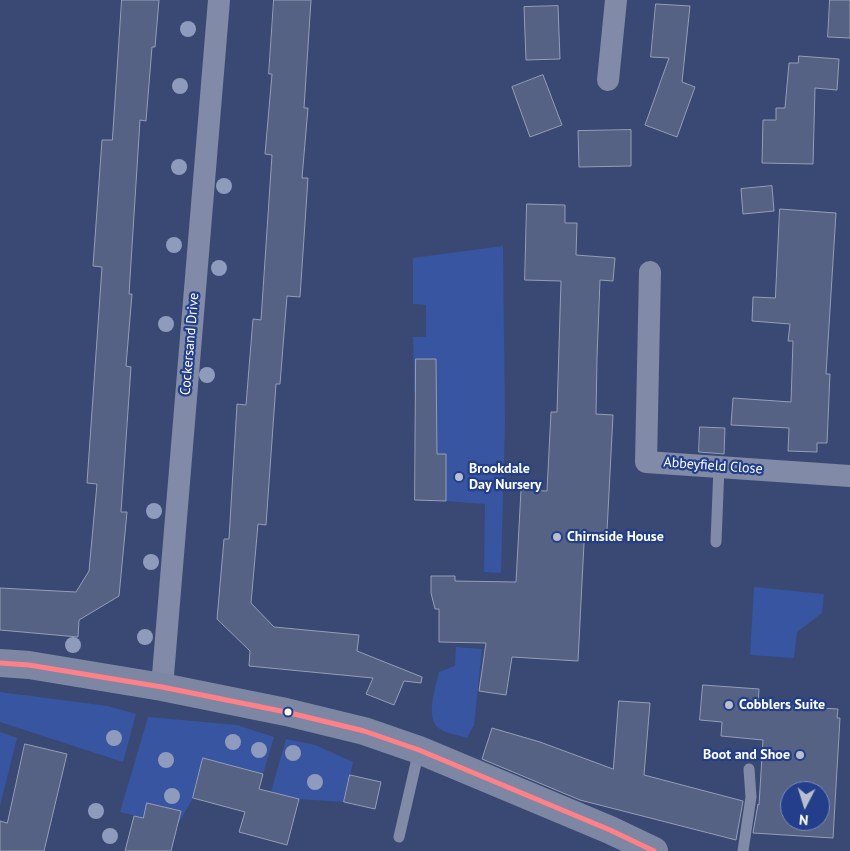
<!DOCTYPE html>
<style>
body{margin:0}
#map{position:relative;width:850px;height:851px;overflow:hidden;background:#3a4973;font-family:"PT Sans",sans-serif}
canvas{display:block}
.north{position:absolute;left:780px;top:781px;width:50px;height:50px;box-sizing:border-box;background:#233e8a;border:1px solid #7b8bb9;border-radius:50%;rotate:185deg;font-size:14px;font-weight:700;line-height:20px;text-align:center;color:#fff}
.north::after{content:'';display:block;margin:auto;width:18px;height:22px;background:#babfce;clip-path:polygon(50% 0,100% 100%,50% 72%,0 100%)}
</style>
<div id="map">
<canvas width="850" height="851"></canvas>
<div class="north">N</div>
</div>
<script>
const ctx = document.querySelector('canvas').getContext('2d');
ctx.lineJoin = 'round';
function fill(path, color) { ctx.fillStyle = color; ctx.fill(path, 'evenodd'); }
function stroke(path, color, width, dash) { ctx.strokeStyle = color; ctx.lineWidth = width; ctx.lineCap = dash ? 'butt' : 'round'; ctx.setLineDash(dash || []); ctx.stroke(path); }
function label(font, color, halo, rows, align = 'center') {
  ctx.font = font + ' "PT Sans",sans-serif'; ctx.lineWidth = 4.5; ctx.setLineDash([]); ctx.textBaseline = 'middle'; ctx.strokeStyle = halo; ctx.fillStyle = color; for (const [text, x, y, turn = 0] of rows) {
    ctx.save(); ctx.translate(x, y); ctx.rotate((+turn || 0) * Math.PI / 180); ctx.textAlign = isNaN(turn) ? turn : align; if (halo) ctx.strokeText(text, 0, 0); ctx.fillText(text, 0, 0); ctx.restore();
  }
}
const green = new Path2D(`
 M 503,246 L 505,423 L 501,573 L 484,572 L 485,504 L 446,501 L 446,455 L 415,454 L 415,420 L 437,420 L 437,392 L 414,392 L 413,337 L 426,337 L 426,305 L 413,304 L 413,258 Z
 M 754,587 L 824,594 L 822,613 L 797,632 L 794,658 L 750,655 Z
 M 456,647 L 482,649 L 474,725 L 467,738 C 459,735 447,734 440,729 C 424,719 436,687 439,672 L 455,666 Z
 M 0,692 L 108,706 L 136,714 L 123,762 L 0,722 Z
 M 148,717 L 237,725 L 274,737 L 263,774 L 203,758 L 193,798 L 177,826 L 120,812 Z
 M 0,732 L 17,738 L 0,806 Z
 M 286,739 L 315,745 L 353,762 L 344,802 L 299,799 L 271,792 Z`);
const building = new Path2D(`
 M 122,0 L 159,0 L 155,47 L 152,47 L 146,121 L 140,120 L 129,294 L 132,294 L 126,366 L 131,367 L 121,512 L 127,512 L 119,596 L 79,620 L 78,637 L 0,630 L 0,588 L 76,592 L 89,571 L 97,484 L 87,483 L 102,267 L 93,266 L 102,140 L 112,140 Z
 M 274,0 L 311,0 L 304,108 L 308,108 L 302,178 L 308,178 L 300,297 L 287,296 L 280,384 L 276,384 L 266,525 L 258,524 L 251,603 L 274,627 L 359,635 L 357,651 L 422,677 L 421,683 L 404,681 L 394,705 L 366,694 L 373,678 L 249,666 L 250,651 L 217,619 L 224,539 L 229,539 L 237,404 L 246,405 L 253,319 L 261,320 L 272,155 L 265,154 L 272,74 L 269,74 Z
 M 830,0 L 850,0 L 850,38 L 828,37 Z
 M 656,4 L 690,6 L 682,82 L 695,87 L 677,137 L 645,125 L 669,58 L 651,57 Z
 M 558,6 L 560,59 L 526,60 L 524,7 Z
 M 799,56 L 839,59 L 837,90 L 815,88 L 813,164 L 762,163 L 763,120 L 776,120 L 776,108 L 785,108 L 789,63 L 798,63 Z
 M 543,75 L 562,125 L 530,137 L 512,87 Z
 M 631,130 L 631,166 L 579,167 L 578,131 Z
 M 772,186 L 774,211 L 743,214 L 741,189 Z
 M 527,204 L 565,205 L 565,223 L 577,223 L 576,255 L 615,258 L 613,281 L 600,280 L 597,358 L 596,414 L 613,415 L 607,531 L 584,543 L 578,661 L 512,657 L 506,695 L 479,691 L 486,643 L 439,642 L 439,609 L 435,609 L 431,593 L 431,576 L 455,576 L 455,581 L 516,582 L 521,490 L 547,491 L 551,412 L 557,412 L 561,281 L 525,280 Z
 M 780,209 L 836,213 L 826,374 L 830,374 L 827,443 L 817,443 L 817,452 L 788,451 L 789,428 L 731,425 L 733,398 L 791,402 L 793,341 L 788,341 L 790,324 L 752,321 L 753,297 L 775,298 Z
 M 416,359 L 436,359 L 437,454 L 446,454 L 446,501 L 415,500 Z
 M 700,427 L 725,428 L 724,454 L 699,452 Z
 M 703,685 L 759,689 L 758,704 L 838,709 L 837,718 L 840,718 L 833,838 L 753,833 L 758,804 L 759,805 L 763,740 L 721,736 L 722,722 L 700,720 ZM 790,791 L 820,791 L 820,821 L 790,821 Z
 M 619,701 L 650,703 L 644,775 L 743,801 L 736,840 L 580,800 L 482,759 L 492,728 L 540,742 L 613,769 Z
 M 25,744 L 67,754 L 44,851 L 0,851 L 0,821 L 7,823 Z
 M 203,758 L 263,774 L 259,789 L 299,799 L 287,845 L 239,832 L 245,812 L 193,798 Z
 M 350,775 L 381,782 L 375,809 L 344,802 Z
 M 147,803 L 181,811 L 171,851 L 125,851 L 134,816 L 143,818 Z`);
const lane = new Path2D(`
 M 716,542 L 719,467
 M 399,837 L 419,750
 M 743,851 L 751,797 L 749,769`);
const street = new Path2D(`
 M 608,80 L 616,0
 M 650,272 L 646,462 L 850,476
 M 162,687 L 219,0`);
const secondary = new Path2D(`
 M 0,663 L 29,665 L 162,687 L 286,712 L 364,731 L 419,750 L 610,830 L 654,851`);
const bus1 = new Path2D(`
 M 0,663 L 29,665 L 162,687 L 286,712 L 364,731 L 419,750 L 610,830 L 654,851`);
const trees = [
 [188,29],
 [180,86],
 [179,167],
 [224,186],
 [174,245],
 [219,268],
 [166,324],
 [207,375],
 [154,511],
 [151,562],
 [145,637],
 [73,645],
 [114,738],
 [233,742],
 [259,750],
 [293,753],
 [166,760],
 [315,782],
 [172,796],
 [96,811],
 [110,836]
];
const markers = [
 [459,477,5,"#babfce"],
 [557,537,5,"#babfce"],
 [729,705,5,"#babfce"],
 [288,712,4.5,"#fff"],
 [800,755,5,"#babfce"]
];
const streetNames = [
 ["Cockersand Drive",190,344,-85],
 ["Abbeyfield Close",713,466,4]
];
const poiNames = [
 ["Brookdale",469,469],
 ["Day Nursery",469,485],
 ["Chirnside House",567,537],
 ["Cobblers Suite",739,705],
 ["Boot and Shoe",790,755,"right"]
];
fill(green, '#3755a0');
fill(building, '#566284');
stroke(building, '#959eb6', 1);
stroke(lane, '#818ba7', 11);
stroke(street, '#818ba7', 22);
stroke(secondary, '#7d87a3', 28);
stroke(bus1, '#ff8087', 5);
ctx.fillStyle = '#8f9bbc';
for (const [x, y] of trees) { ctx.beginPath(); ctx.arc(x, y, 8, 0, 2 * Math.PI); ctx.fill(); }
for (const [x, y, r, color] of markers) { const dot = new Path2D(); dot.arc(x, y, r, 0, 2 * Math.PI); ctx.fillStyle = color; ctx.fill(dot); stroke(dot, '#233e8a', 2); }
label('14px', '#fff', '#233e8a', streetNames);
label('bold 14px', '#fff', '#233e8a', poiNames, 'left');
</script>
